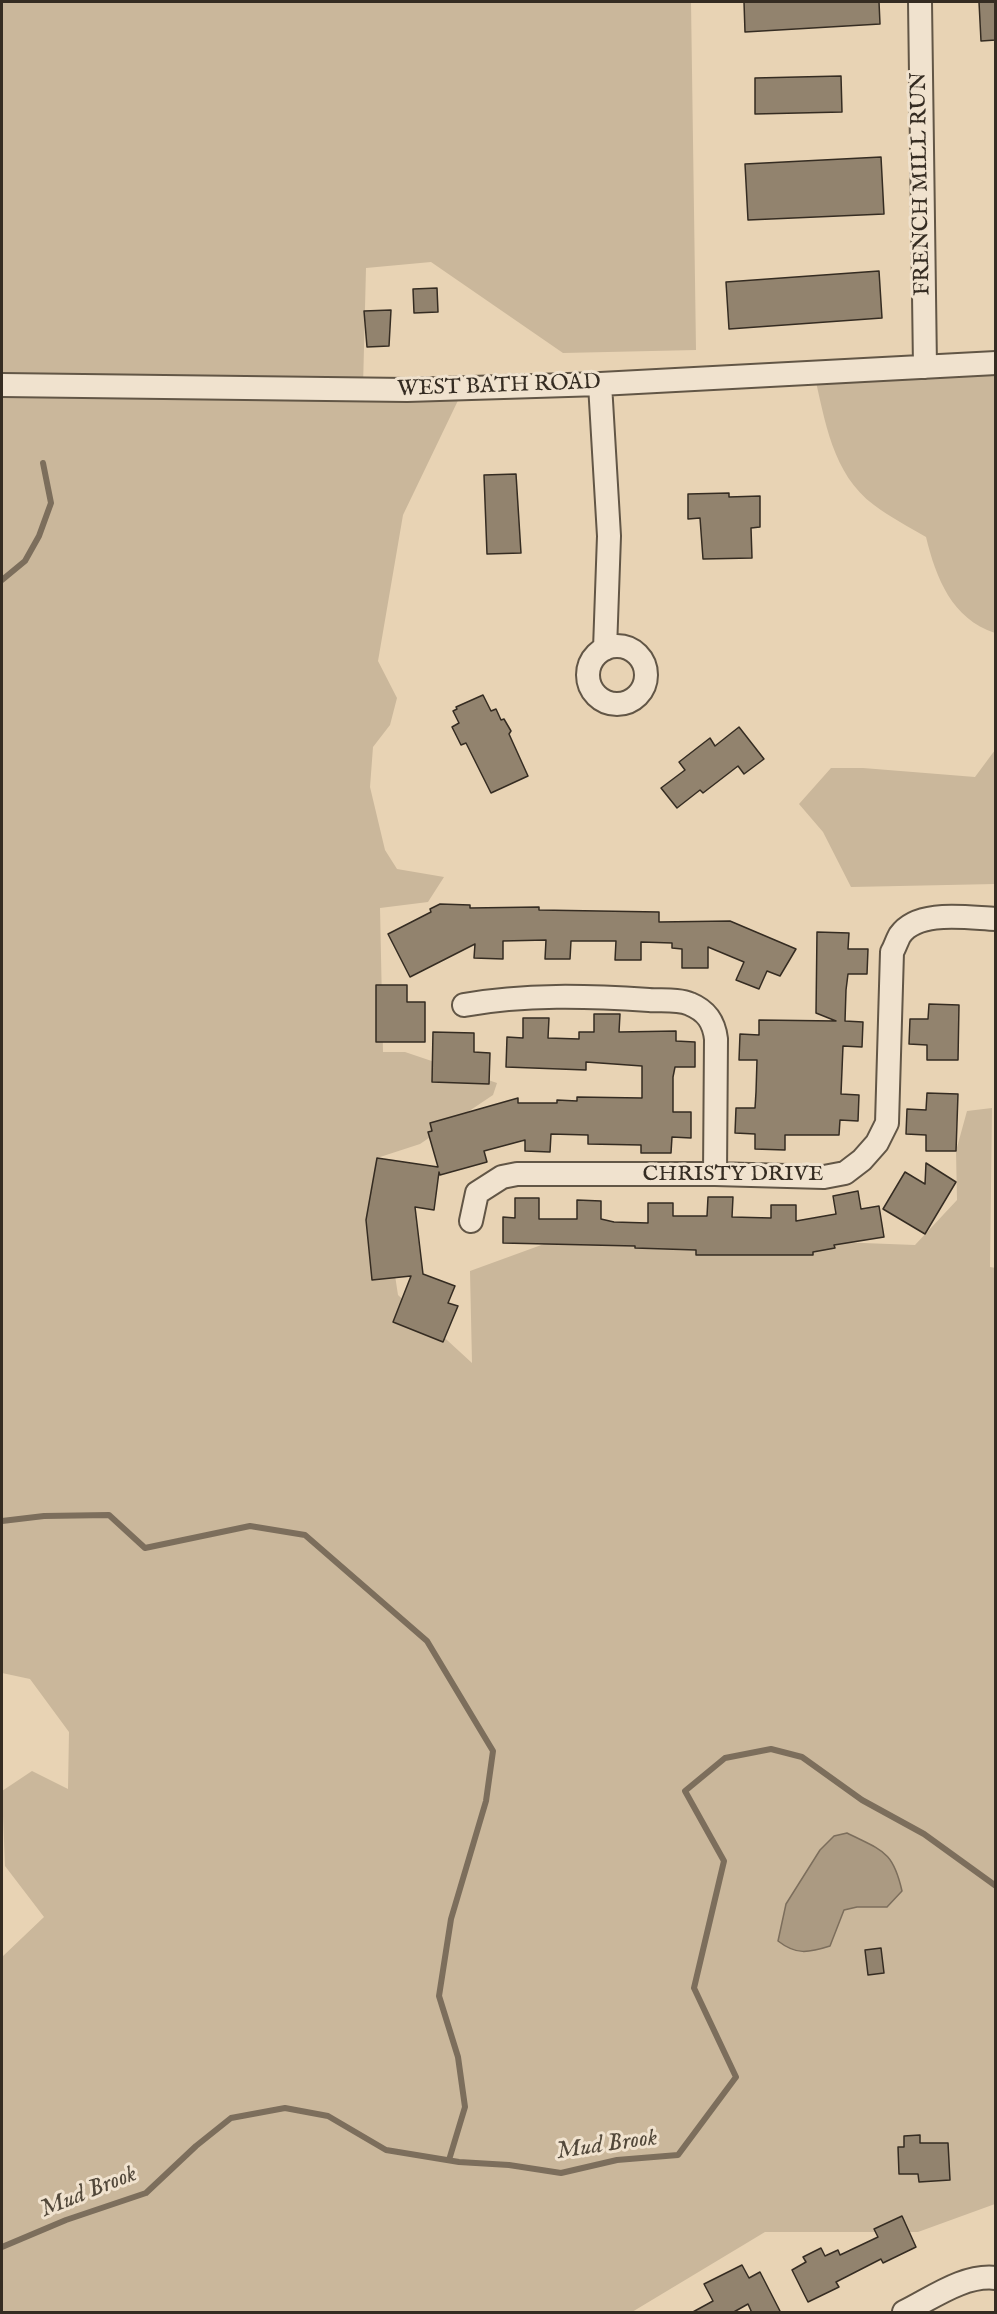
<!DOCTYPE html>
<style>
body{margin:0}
#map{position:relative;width:997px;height:2314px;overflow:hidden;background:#e8d3b4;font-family:"IM FELL English",serif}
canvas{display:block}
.frame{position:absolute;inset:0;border:3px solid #352c22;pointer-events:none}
</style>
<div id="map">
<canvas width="997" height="2314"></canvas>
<div class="frame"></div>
</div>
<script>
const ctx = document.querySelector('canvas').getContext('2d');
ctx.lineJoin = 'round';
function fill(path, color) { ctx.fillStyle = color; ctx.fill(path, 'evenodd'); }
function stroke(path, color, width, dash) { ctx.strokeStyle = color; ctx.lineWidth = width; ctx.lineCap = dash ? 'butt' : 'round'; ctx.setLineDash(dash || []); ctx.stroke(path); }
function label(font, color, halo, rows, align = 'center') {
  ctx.font = font + ' "IM FELL English",serif'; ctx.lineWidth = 6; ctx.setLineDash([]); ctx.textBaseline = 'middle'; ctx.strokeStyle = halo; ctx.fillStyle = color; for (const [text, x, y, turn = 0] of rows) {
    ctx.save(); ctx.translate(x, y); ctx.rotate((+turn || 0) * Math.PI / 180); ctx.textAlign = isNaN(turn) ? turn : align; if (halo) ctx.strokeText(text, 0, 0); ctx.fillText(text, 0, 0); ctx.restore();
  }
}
const green = new Path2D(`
 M 2,2 L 691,2 L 696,350 L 563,353 L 431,262 L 366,268 L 363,387 L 464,388 L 403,515 L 378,661 L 397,698 L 390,725 L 373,747 L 370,787 L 385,850 L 397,869 L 444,877 L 428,902 L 380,908 L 383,1052 L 405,1052 L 497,1083 L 493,1095 L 420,1144 L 377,1158 L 398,1295 L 472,1363 L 470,1271 L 577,1232 L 915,1245 L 957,1200 L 956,1151 L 967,1111 L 992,1108 L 990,1267 L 996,1268 L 995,2204 L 918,2232 L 765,2232 L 632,2312 L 2,2312 L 2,1957 L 44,1917 L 5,1866 L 2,1791 L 32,1771 L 68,1789 L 69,1732 L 30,1679 L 2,1673 Z
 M 995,363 L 995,633 C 952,619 936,578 926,537 C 909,527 890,517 874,505 C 832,474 825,420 814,373 Z
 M 995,750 L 995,884 L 851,887 L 823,832 L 799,804 L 831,768 L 863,768 L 975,777 Z`);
const water = new Path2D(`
 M 847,1833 C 883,1851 893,1851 902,1891 L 887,1907 L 857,1907 L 844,1910 L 830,1946 C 808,1953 796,1955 778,1941 L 786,1904 L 820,1850 L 834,1836 Z`);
const stream = new Path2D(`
 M 2,580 L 25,561 L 39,536 L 51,503 L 43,463
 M 2,1521 L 44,1516 L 109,1515 L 145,1548 L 250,1526 L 305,1535 L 427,1641 L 493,1751 L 486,1801 L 451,1919 L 439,1996 L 458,2057 L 465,2107 L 449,2160
 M 2,2247 L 66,2220 L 146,2193 L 196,2146 L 231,2118 L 285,2108 L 328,2116 L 386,2150 L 459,2162 L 509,2165 L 561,2173 L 617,2160 L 678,2155 L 736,2077 L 694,1988 L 724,1861 L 685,1791 L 725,1758 L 771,1749 L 802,1757 L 862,1800 L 924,1834 L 996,1886`);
const building = new Path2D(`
 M 744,2 L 879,2 L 880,24 L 745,32 Z
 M 979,2 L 996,2 L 996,40 L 981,41 Z
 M 841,76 L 842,112 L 755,114 L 755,78 Z
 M 881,157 L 884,214 L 748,220 L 745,164 Z
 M 879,271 L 882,318 L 729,329 L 726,282 Z
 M 437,288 L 438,312 L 414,313 L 413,289 Z
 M 391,310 L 389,346 L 367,347 L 364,311 Z
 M 516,474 L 521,553 L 487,554 L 484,475 Z
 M 729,493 L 729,497 L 760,496 L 760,527 L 751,528 L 752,558 L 703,559 L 700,518 L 688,519 L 688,494 Z
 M 483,695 L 491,711 L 496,709 L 501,720 L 504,719 L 511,731 L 509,734 L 528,776 L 491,793 L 466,743 L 461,745 L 452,727 L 459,723 L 453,711 L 457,709 L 456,707 Z
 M 739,727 L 764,759 L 744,774 L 738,766 L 703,793 L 700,790 L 677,808 L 661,788 L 685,770 L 679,762 L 710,738 L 715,746 Z
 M 440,904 L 470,905 L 470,908 L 539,907 L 539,910 L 659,912 L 659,922 L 730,921 L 796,949 L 780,976 L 767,971 L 759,989 L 736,980 L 744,962 L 708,947 L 708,968 L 682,968 L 682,949 L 672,948 L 672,943 L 641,942 L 641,960 L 615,960 L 616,941 L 571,941 L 570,959 L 545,959 L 546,940 L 503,941 L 503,959 L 474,958 L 475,944 L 410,977 L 388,934 L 431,912 L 430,909 Z
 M 817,932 L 849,933 L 848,949 L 868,949 L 867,974 L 848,974 L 846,990 L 845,1021 L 863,1022 L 862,1047 L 843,1046 L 841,1094 L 859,1095 L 858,1121 L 840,1120 L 839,1135 L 785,1135 L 785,1150 L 755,1149 L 755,1134 L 735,1133 L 736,1108 L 755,1108 L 756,1092 L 757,1060 L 739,1060 L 740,1034 L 759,1035 L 759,1020 L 836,1021 L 816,1013 Z
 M 376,985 L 407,985 L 407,1002 L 425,1002 L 425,1042 L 376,1042 Z
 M 929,1004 L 959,1005 L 958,1060 L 927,1060 L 927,1045 L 909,1044 L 910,1019 L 928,1019 Z
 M 594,1014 L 620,1014 L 619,1032 L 676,1031 L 676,1041 L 695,1042 L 695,1067 L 675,1067 L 673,1077 L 673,1112 L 691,1112 L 691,1138 L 672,1137 L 671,1153 L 641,1153 L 641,1145 L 588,1144 L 588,1135 L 551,1134 L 550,1152 L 525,1151 L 525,1140 L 484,1151 L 487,1162 L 440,1175 L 439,1172 L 434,1210 L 415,1207 L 423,1274 L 455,1286 L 448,1303 L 458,1306 L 443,1342 L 393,1322 L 411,1276 L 372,1280 L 366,1220 L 377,1158 L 438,1167 L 428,1132 L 432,1131 L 430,1123 L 518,1098 L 518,1103 L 557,1103 L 557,1100 L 577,1101 L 577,1097 L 642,1098 L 642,1066 L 586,1062 L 586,1070 L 506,1067 L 507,1037 L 523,1038 L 523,1018 L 549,1018 L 548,1038 L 579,1039 L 579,1032 L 594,1032 Z
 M 433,1032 L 474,1033 L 474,1052 L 490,1053 L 489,1084 L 432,1082 Z
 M 927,1093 L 958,1094 L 956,1151 L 926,1151 L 926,1135 L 906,1134 L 907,1109 L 926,1110 Z
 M 926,1163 L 956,1182 L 925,1234 L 883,1209 L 905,1172 L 925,1184 Z
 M 858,1191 L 861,1209 L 879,1206 L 884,1237 L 834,1245 L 835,1248 L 813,1252 L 813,1255 L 696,1255 L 696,1250 L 635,1248 L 635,1246 L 503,1243 L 503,1217 L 515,1218 L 515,1198 L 539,1198 L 539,1219 L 577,1219 L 577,1200 L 601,1201 L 601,1219 L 614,1222 L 648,1223 L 648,1203 L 673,1203 L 673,1216 L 707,1216 L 708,1197 L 733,1197 L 732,1217 L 771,1218 L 771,1205 L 796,1205 L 796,1221 L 836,1214 L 833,1196 Z
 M 881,1948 L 884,1973 L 868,1975 L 865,1950 Z
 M 920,2135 L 920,2143 L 948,2143 L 950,2180 L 919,2182 L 918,2174 L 899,2174 L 898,2147 L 904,2147 L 904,2136 Z
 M 902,2216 L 916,2247 L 883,2263 L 881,2259 L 836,2282 L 839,2287 L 808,2302 L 792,2270 L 806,2262 L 803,2257 L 821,2248 L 825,2256 L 838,2250 L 840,2255 L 878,2237 L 874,2229 Z
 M 742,2265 L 749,2278 L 760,2272 L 781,2313 L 752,2313 L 748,2304 L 732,2313 L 691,2313 L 713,2301 L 704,2284 Z`);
const minor = new Path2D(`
 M 920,2 L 925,367
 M 600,384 L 609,536 L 605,649
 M 2,385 L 407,390 L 600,384 L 996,363
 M588 675a29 29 0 1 1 58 0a29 29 0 1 1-58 0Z
 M 464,1005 C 525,994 588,996 649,1000 C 661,1001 679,999 690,1004 C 707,1011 714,1022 716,1039 L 715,1174
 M 471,1221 L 477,1193 L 502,1177 L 517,1174 L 715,1174 L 824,1177 L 845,1173 L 862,1160 L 877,1143 L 887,1123 L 892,952 C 895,947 897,940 900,935 C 918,909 968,918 996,919
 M 904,2312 C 931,2299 964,2274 996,2278`);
const streetNames = [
 ["FRENCH MILL RUN",922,184,-91],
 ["WEST BATH ROAD",499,387,-2],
 ["CHRISTY DRIVE",733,1175]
];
const waterNames = [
 ["Mud Brook",607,2146,-8],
 ["Mud Brook",89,2193,-22]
];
fill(green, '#cab79b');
fill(water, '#ab9a82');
stroke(water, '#7c6e5c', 1.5);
stroke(stream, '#7c6e5c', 6);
fill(building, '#92836e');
stroke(building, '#352c22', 1.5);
stroke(minor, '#625646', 26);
stroke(minor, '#f0e2ce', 22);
label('22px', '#352c22', '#f0e2ce', streetNames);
label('italic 24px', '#52483a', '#f0e2ce', waterNames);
</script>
